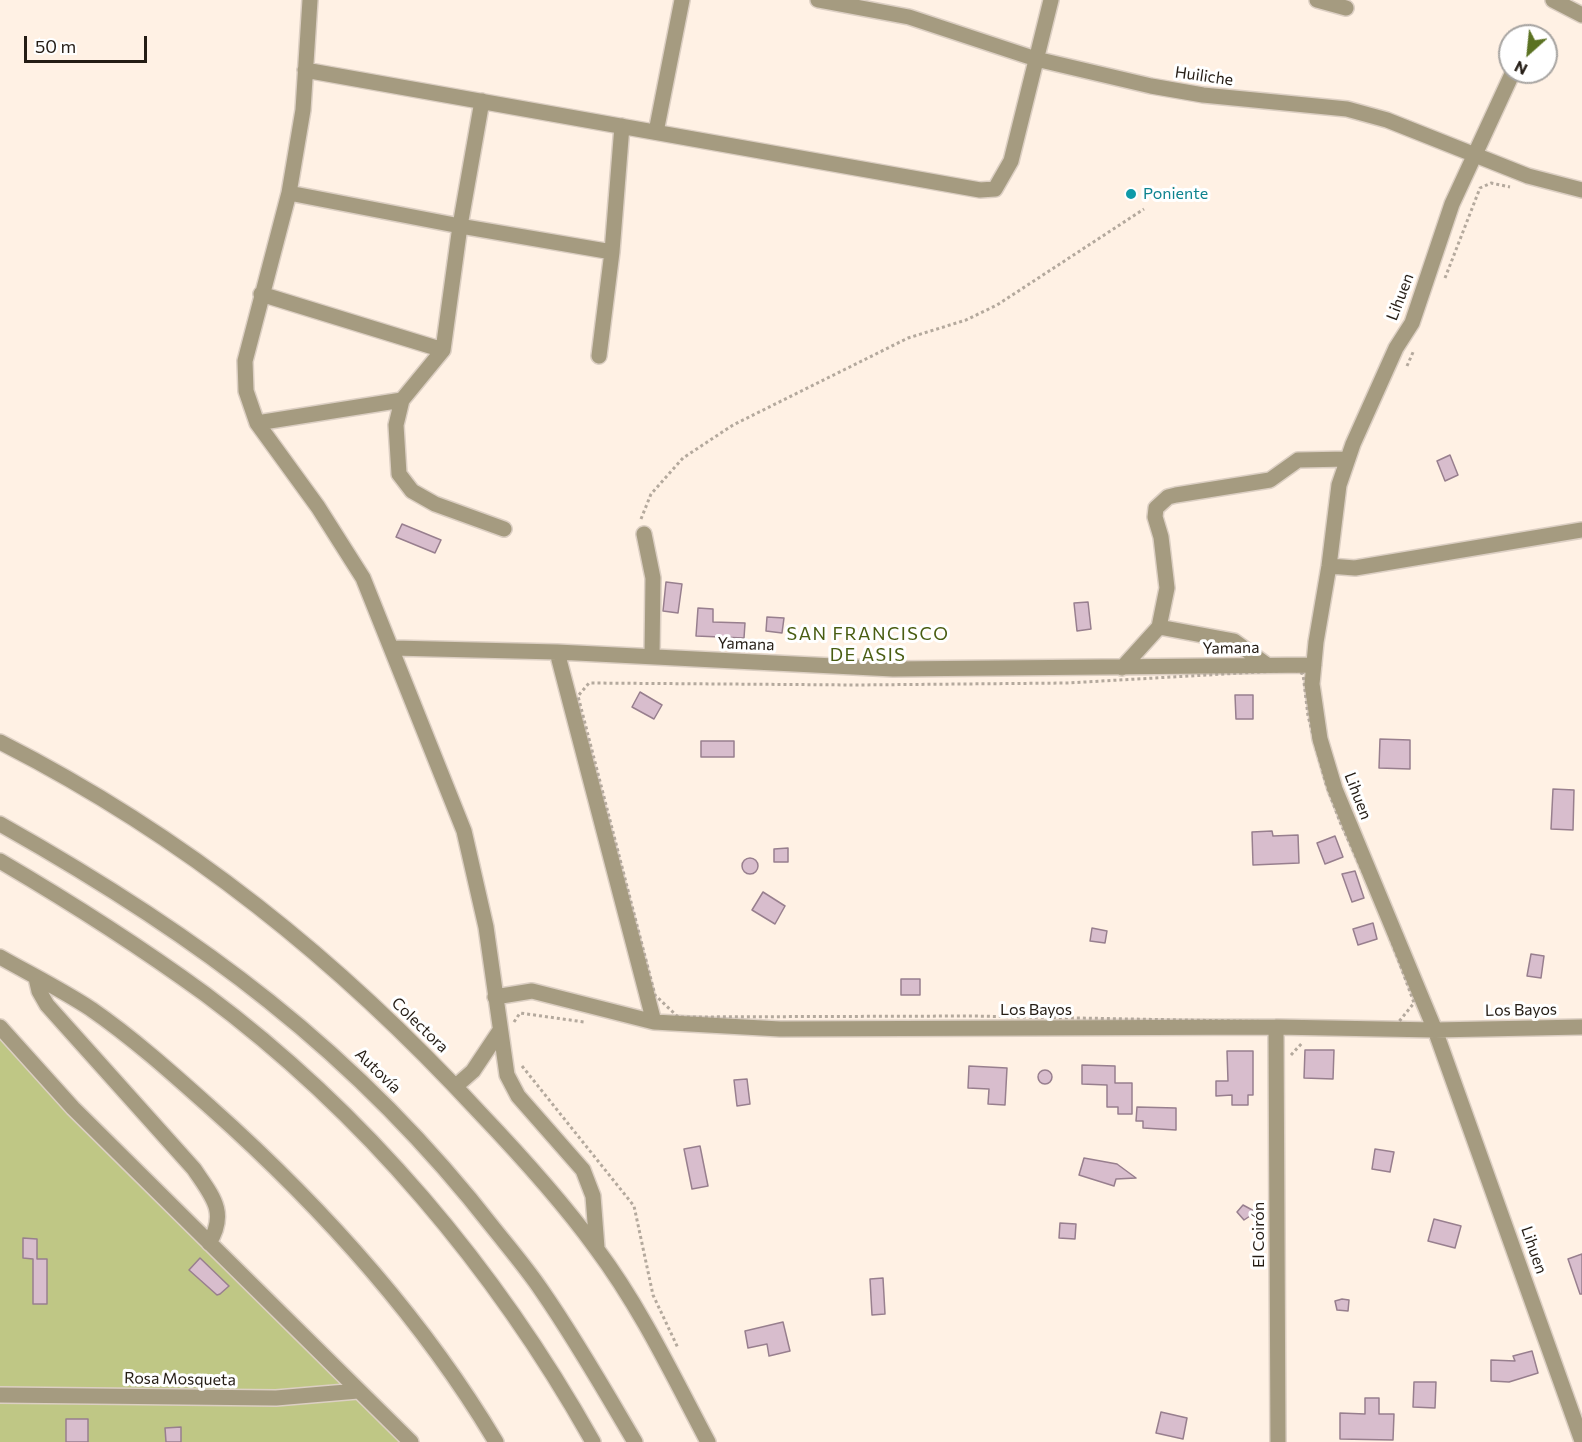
<!DOCTYPE html>
<meta charset="utf-8">
<style>
body{margin:0}
#map{position:relative;width:1582px;height:1442px;overflow:hidden;background:#fff1e4;font-family:Commissioner,sans-serif}
canvas{display:block}
.north{position:absolute;left:1498px;top:24px;width:60px;height:60px;box-sizing:border-box;background:#fff;border:2px solid #a7a4a1;border-radius:50%;rotate:207deg;font-size:16px;font-weight:700;line-height:24px;text-align:center;color:#241c14}
.north::after{content:'';display:block;margin:auto;width:21px;height:27px;background:#5b7222;clip-path:polygon(50% 0,100% 100%,50% 72%,0 100%)}
.scale{position:absolute;left:24px;top:36px;width:123px;height:27px;box-sizing:border-box;border:3px solid #241c14;border-top:0;padding-left:8px;font-size:18px;line-height:21px;white-space:nowrap;color:#241c14;-webkit-text-stroke:4px #fff;paint-order:stroke}
</style>
<div id="map">
<canvas width="1582" height="1442"></canvas>
<div class="north">N</div>
<div class="scale">50 m</div>
</div>
<script>
const ctx = document.querySelector('canvas').getContext('2d');
ctx.lineJoin = 'round';
function fill(path, color) { ctx.fillStyle = color; ctx.fill(path, 'evenodd'); }
function stroke(path, color, width, dash) { ctx.strokeStyle = color; ctx.lineWidth = width; ctx.lineCap = dash ? 'butt' : 'round'; ctx.setLineDash(dash || []); ctx.stroke(path); }
function label(font, color, halo, rows, align = 'center') {
  ctx.font = font + ' Commissioner,sans-serif'; ctx.lineWidth = 6; ctx.setLineDash([]); ctx.textBaseline = 'middle'; ctx.strokeStyle = halo; ctx.fillStyle = color; for (const [text, x, y, turn = 0] of rows) {
    ctx.save(); ctx.translate(x, y); ctx.rotate((+turn || 0) * Math.PI / 180); ctx.textAlign = isNaN(turn) ? turn : align; if (halo) ctx.strokeText(text, 0, 0); ctx.fillText(text, 0, 0); ctx.restore();
  }
}
const forest = new Path2D(`
 M 0,1027 L 411,1442 L 0,1442 Z`);
const building = new Path2D(`
 M 1450,455 L 1458,475 L 1445,481 L 1437,461 Z
 M 402,524 L 441,540 L 435,553 L 396,537 Z
 M 666,582 L 682,584 L 678,613 L 663,611 Z
 M 1088,602 L 1091,629 L 1077,631 L 1074,603 Z
 M 698,608 L 713,609 L 713,622 L 745,623 L 744,638 L 696,636 Z
 M 767,617 L 784,618 L 782,633 L 766,631 Z
 M 640,692 L 662,705 L 654,719 L 632,707 Z
 M 1235,695 L 1253,695 L 1253,719 L 1236,719 Z
 M 1380,739 L 1410,740 L 1410,769 L 1379,768 Z
 M 701,741 L 734,741 L 734,757 L 701,757 Z
 M 1553,789 L 1574,790 L 1573,830 L 1551,829 Z
 M 1272,831 L 1273,836 L 1298,835 L 1299,863 L 1253,865 L 1252,832 Z
 M 1335,836 L 1343,857 L 1325,864 L 1317,843 Z
 M 788,848 L 788,862 L 774,862 L 774,849 Z
 M742 866a8 8 0 1 1 16 0a8 8 0 1 1-16 0Z
 M 1355,871 L 1364,898 L 1352,902 L 1342,874 Z
 M 763,892 L 785,906 L 775,924 L 752,910 Z
 M 1373,923 L 1377,939 L 1358,945 L 1353,929 Z
 M 1092,928 L 1107,931 L 1105,943 L 1090,941 Z
 M 1531,954 L 1544,956 L 1541,978 L 1527,976 Z
 M 901,979 L 920,979 L 920,995 L 901,995 Z
 M 1305,1050 L 1334,1050 L 1333,1079 L 1304,1078 Z
 M 1227,1051 L 1253,1051 L 1253,1095 L 1248,1095 L 1248,1105 L 1232,1105 L 1232,1095 L 1216,1096 L 1216,1081 L 1228,1081 Z
 M 1082,1065 L 1115,1066 L 1115,1083 L 1132,1083 L 1132,1114 L 1118,1114 L 1118,1107 L 1107,1107 L 1107,1085 L 1082,1084 Z
 M 969,1066 L 1007,1068 L 1005,1105 L 988,1104 L 989,1089 L 968,1088 Z
 M1038 1077a7 7 0 1 1 14 0a7 7 0 1 1-14 0Z
 M 747,1079 L 750,1104 L 737,1106 L 734,1080 Z
 M 1137,1107 L 1176,1108 L 1176,1130 L 1143,1128 L 1143,1121 L 1136,1121 Z
 M 700,1146 L 708,1186 L 692,1189 L 684,1149 Z
 M 1375,1149 L 1394,1152 L 1390,1172 L 1372,1169 Z
 M 1084,1158 L 1117,1164 L 1136,1178 L 1116,1179 L 1114,1186 L 1079,1175 Z
 M 1243,1205 L 1256,1212 L 1244,1220 L 1237,1212 Z
 M 1434,1219 L 1461,1226 L 1455,1248 L 1428,1241 Z
 M 1060,1223 L 1076,1224 L 1075,1239 L 1059,1238 Z
 M 23,1238 L 37,1239 L 37,1259 L 47,1259 L 47,1304 L 33,1304 L 33,1259 L 23,1258 Z
 M 1582,1254 L 1582,1294 L 1580,1294 L 1568,1259 Z
 M 200,1258 L 229,1286 L 220,1294 L 217,1295 L 189,1270 Z
 M 883,1278 L 885,1314 L 872,1315 L 870,1279 Z
 M 1342,1299 L 1349,1300 L 1348,1311 L 1337,1310 L 1335,1301 Z
 M 783,1322 L 790,1351 L 769,1356 L 767,1344 L 748,1348 L 745,1331 Z
 M 1532,1351 L 1538,1373 L 1509,1382 L 1491,1381 L 1491,1360 L 1515,1361 L 1513,1356 Z
 M 1414,1382 L 1436,1382 L 1435,1408 L 1413,1407 Z
 M 1365,1398 L 1379,1398 L 1379,1414 L 1394,1414 L 1393,1440 L 1340,1439 L 1340,1413 L 1365,1414 Z
 M 1161,1412 L 1187,1418 L 1183,1439 L 1156,1433 Z
 M 66,1419 L 88,1419 L 88,1442 L 66,1442 Z
 M 181,1427 L 181,1442 L 166,1442 L 165,1428 Z`);
const path = new Path2D(`
 M 1445,278 L 1480,188 L 1491,183 L 1510,187
 M 1407,366 L 1414,350
 M 641,519 L 651,494 L 683,458 L 733,425 L 908,338 L 966,320 L 997,305 L 1144,209
 M 1295,670 L 1303,674 L 1308,716 L 1326,784 L 1340,822 L 1380,909 L 1414,1003 L 1397,1024 L 972,1016 L 678,1017 L 655,995 L 578,696 L 589,683 L 857,685 L 1067,683 Z
 M 514,1022 L 520,1013 L 584,1022
 M 1291,1055 L 1303,1042
 M 522,1066 L 634,1206 L 653,1295 L 678,1348`);
const minor = new Path2D(`
 M 310,0 L 303,110 L 289,193 L 245,361 L 246,391 L 257,423 L 318,507 L 363,578 L 464,831 L 486,927 L 507,1075 L 518,1096 L 583,1170 L 593,1196 L 597,1248
 M 818,0 L 909,17 L 1036,59 L 1151,86 L 1203,95 L 1347,109 L 1387,120 L 1528,176 L 1582,190
 M 1317,0 L 1346,8
 M 1553,0 L 1582,15
 M 305,70 L 980,190 L 995,189 L 1011,161 L 1051,0
 M 1513,72 L 1452,204 L 1412,323 L 1396,348 L 1353,444 L 1339,485 L 1329,566 L 1316,642 L 1312,684 L 1320,739 L 1335,789 L 1435,1030 L 1582,1441
 M 482,101 L 460,226 L 443,350 L 402,400 L 396,425 L 399,474 L 412,491 L 435,504 L 504,529
 M 656,132 L 682,0
 M 289,193 L 460,226 L 612,252
 M 261,294 L 443,350
 M 599,356 L 612,252 L 622,126
 M 257,423 L 402,400
 M 644,534 L 653,578 L 652,656
 M 1329,566 L 1355,568 L 1582,530
 M 1159,627 L 1234,641 L 1267,665
 M 393,648 L 557,652 L 893,669 L 1314,665
 M 557,652 L 654,1022
 M 1122,668 L 1159,627 L 1167,588 L 1161,537 L 1155,517 L 1156,508 L 1168,497 L 1176,495 L 1270,480 L 1298,460 L 1348,459
 M 0,742 C 185,836 340,961 480,1113 C 521,1156 561,1200 596,1248 C 641,1308 673,1376 708,1442
 M 0,824 C 196,934 356,1051 495,1230 C 511,1250 528,1270 542,1291 C 576,1340 605,1391 635,1442
 M 0,861 C 70,902 139,946 205,994 C 365,1113 496,1269 593,1442
 M 0,957 C 30,974 62,990 91,1009 C 133,1038 172,1073 210,1107 C 320,1205 421,1316 496,1442
 M 36,978 L 39,991 L 47,1005 L 194,1169 C 212,1196 228,1212 209,1243
 M 495,997 L 532,991 L 654,1022 L 780,1029 L 1276,1027 L 1435,1030 L 1582,1027
 M 0,1027 L 73,1108 L 411,1442
 M 1276,1027 L 1278,1442
 M 456,1086 L 473,1071 L 499,1032
 M 0,1395 L 276,1398 L 358,1391`);
const markers = [
 [1131,194,6,"#0f9aa8"]
];
const streetNames = [
 ["Huiliche",1204,76,8],
 ["Lihuen",1400,297,-69],
 ["Yamana",746,644,2],
 ["Yamana",1231,648,-1],
 ["Lihuen",1358,796,69],
 ["Los Bayos",1036,1010],
 ["Los Bayos",1521,1010,-1],
 ["Colectora",420,1025,44],
 ["Autovía",378,1071,44],
 ["El Coirón",1259,1235,-90],
 ["Lihuen",1534,1250,71],
 ["Rosa Mosqueta",180,1379,1]
];
const cultureNames = [
 ["Poniente",1143,194]
];
const neighbourhoodNames = [
 ["SAN FRANCISCO",868,634],
 ["DE ASIS",868,655]
];
fill(forest, '#bfc785');
fill(building, '#d8bdcd');
stroke(building, '#987f8e', 1.5);
stroke(minor, '#dccfc3', 18);
stroke(path, '#b4a99d', 3, [3, 3]);
stroke(minor, '#a59b80', 15);
for (const [x, y, r, color] of markers) { const dot = new Path2D(); dot.arc(x, y, r, 0, 2 * Math.PI); ctx.fillStyle = color; ctx.fill(dot); stroke(dot, '#fff', 2); }
label('16px', '#241c14', '#fff', streetNames);
label('16px', '#0d838f', '#fff', cultureNames, 'left');
ctx.letterSpacing = '1.5px';
label('18px', '#495d12', '#fff', neighbourhoodNames);
ctx.letterSpacing = '0px';
</script>
